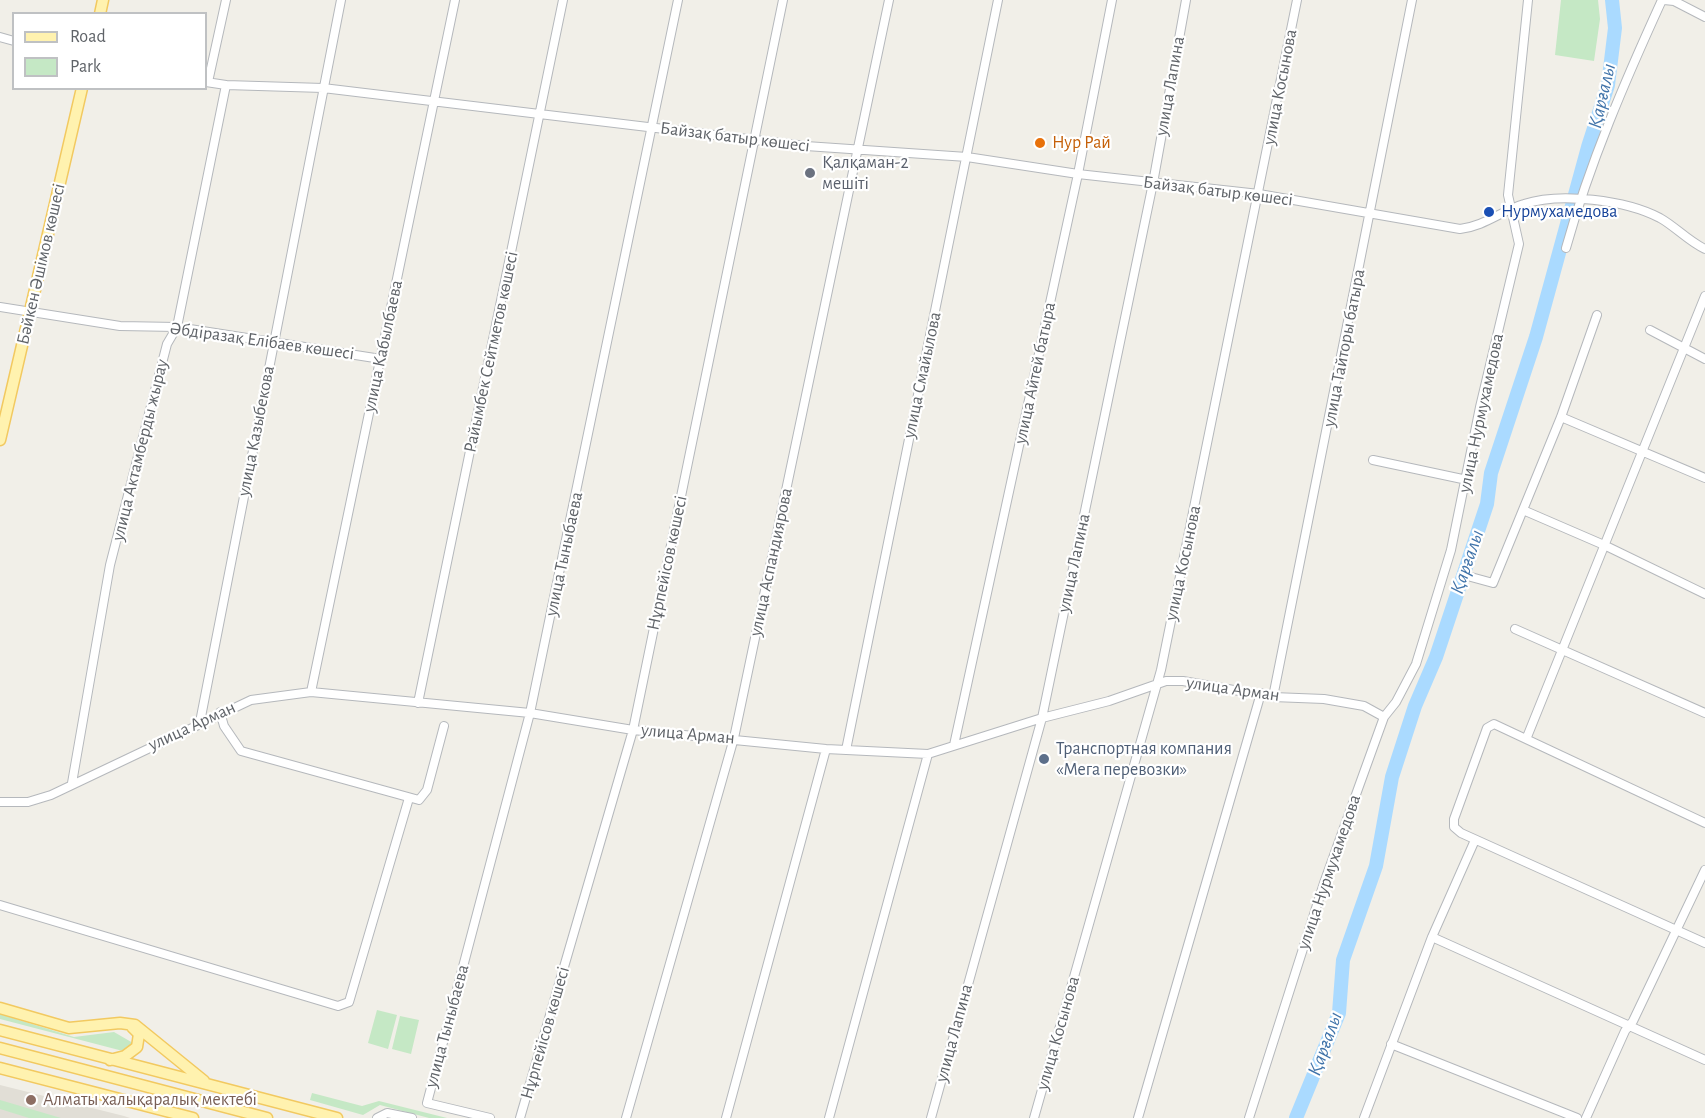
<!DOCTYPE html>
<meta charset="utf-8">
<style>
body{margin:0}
#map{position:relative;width:1705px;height:1118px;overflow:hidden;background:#f1efe8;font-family:"Alegreya Sans",sans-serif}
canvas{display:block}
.legend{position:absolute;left:12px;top:12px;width:195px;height:78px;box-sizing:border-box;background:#fff;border:2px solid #bfc1c3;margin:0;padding:8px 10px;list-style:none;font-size:18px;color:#5f6368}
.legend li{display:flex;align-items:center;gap:12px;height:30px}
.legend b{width:30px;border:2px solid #bfc1c3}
</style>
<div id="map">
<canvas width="1705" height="1118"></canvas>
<ul class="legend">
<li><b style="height:8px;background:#fff2af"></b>Road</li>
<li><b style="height:16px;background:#c5e8c5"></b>Park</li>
</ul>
</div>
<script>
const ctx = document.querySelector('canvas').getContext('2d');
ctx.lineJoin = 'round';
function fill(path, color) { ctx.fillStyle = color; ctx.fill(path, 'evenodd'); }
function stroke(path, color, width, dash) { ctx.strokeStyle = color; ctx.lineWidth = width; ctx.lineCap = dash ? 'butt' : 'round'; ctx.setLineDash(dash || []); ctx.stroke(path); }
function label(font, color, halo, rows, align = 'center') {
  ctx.font = font + ' "Alegreya Sans",sans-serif'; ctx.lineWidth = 4.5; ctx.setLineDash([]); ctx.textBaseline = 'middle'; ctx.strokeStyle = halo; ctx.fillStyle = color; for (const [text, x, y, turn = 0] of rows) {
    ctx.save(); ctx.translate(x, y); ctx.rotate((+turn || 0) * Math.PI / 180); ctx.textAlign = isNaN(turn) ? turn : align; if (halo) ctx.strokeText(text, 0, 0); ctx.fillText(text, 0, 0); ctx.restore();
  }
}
const education = new Path2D(`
 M 0,1085 L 124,1116 L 130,1118 L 0,1118 Z`);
const green = new Path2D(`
 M 1561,0 L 1598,0 L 1600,19 L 1594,61 L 1555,55 Z
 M 377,1010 L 397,1015 L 388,1049 L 368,1043 Z
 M 0,1014 L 74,1037 L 114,1032 L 133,1043 L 125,1051 L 119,1050 L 0,1019 Z
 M 400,1016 L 419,1020 L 411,1054 L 392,1049 Z
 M 312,1093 L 362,1106 L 379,1101 L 447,1118 L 429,1118 L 380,1105 L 363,1115 L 310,1100 Z
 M 0,1100 L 61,1118 L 29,1118 L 0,1109 Z`);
const river = new Path2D(`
 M 1296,1118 L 1339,1013 L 1343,960 L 1376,866 L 1392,777 L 1415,706 L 1436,657 L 1487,504 L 1491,473 L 1536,337 L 1588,147 L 1608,85 L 1615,28 L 1612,0`);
const minor = new Path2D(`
 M 1664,0 L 1674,1 L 1705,17
 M 0,37 L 14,41
 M 206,82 L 226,85 L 323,88 L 806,146 L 967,157 L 1078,174 L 1259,194 L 1460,229 C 1485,226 1501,211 1524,204 C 1560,192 1626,200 1660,218 C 1676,227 1688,241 1705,249
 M 208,82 L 226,0
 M 1566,248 C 1590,162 1625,81 1662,0
 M 0,307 L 120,326 L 177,327 L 381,359
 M 1650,330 L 1705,359
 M 1561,417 L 1705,478
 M 1373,460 L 1467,480
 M 1523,510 L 1604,545 L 1705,594
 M 1471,577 L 1493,583 L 1561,417 L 1597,315
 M 1515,629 L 1705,713
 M 311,692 L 455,0
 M 1273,697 L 1412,0
 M 418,703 L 563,0
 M 220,712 L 224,726 L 241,751 L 419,800 L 427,790 L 444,726
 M 200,722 L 341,0
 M 1527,737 L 1705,296
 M 954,745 L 1078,174 L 1112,0
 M 846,750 L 998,0
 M 72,783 L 110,565 L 167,344 L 177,327 L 226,85
 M 0,802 L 28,802 L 51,795 L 251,700 L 311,692 L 530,713 L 633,730 L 826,749 L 928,754 L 1042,718 L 1109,701 L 1166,681 L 1183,681 L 1273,697 L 1324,699 L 1364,706 L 1384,717
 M 1705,823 L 1494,724 L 1487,728 L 1454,819 L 1454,827 L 1461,833 L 1705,943
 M 0,905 L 338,1006 L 349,1002 L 409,798
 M 1432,937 L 1705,1060
 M 1391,1044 L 1577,1118
 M 377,1118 L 387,1113 L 412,1118
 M 490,1118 L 427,1103 L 530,713 L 678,0
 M 520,1118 L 633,730 L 783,0
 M 626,1118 L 734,738 L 889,0
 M 726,1118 L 826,749
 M 829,1118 L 928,754
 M 931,1118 L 1042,718 L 1153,183 L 1186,0
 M 1034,1118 L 1161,670 L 1297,0
 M 1138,1118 L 1261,693
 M 1249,1118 L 1324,883 L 1384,717 L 1396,702 L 1416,664 L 1451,550 L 1480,407 L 1519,244 L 1508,195 L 1528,0
 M 1364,1118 L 1432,937 L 1475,840
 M 1586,1118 L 1625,1031 L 1633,1021 L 1705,870`);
const major = new Path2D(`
 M 100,14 L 103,0
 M 0,440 L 82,88
 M 0,1008 L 69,1028 L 120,1023 L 135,1025 L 204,1081
 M 0,1030 L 337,1118
 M 0,1048 L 267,1118
 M 110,1060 L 125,1056 L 137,1047 L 139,1034 L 132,1027
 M 0,1068 L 193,1118`);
const markers = [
 [1040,143,6,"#e8710a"],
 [810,173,6,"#6b7280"],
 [1489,212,6,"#1a4fb4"],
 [1044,759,6,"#5c6f8a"],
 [31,1100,6,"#8d6e63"]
];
const streetNames = [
 ["улица Лапина",1170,86,-80],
 ["улица Косынова",1280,87,-79],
 ["Байзақ батыр көшесі",735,137,7],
 ["Байзақ батыр көшесі",1218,191,7],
 ["Бәйкен Әшімов көшесі",41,264,-77],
 ["Әбдіразақ Елібаев көшесі",262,341,8],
 ["улица Кабылбаева",383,346,-78],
 ["улица Тайторы батыра",1344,348,-79],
 ["Райымбек Сейтметов көшесі",491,352,-78],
 ["улица Айтей батыра",1035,373,-78],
 ["улица Смайылова",922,375,-78],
 ["улица Нурмухамедова",1481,413,-78],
 ["улица Казыбекова",256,431,-79],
 ["улица Актамберды жырау",140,450,-76],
 ["улица Тыныбаева",564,554,-78],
 ["улица Аспандиярова",771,562,-78],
 ["Нұрпейісов көшесі",667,563,-78],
 ["улица Лапина",1074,563,-78],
 ["улица Косынова",1183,563,-78],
 ["улица Арман",1233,689,8],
 ["улица Арман",192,726,-25],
 ["улица Арман",688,734,5],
 ["улица Нурмухамедова",1329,872,-71],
 ["улица Тыныбаева",447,1026,-75],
 ["Нұрпейісов көшесі",545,1033,-74],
 ["улица Лапина",954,1033,-75],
 ["улица Косынова",1058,1033,-74]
];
const foodNames = [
 ["Нур Рай",1052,143]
];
const worshipNames = [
 ["Қалқаман-2",822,163],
 ["мешіті",822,184]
];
const transitNames = [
 ["Нурмухамедова",1501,212]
];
const serviceNames = [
 ["Транспортная компания",1056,749],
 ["«Мега перевозки»",1056,770]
];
const educationNames = [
 ["Алматы халықаралық мектебі",43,1100]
];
const waterNames = [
 ["Қарғалы",1602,96,-77],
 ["Қарғалы",1467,562,-71],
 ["Қарғалы",1325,1044,-70]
];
fill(education, '#e1ded6');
fill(green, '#c5e8c5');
stroke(river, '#aadaff', 14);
stroke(minor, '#b5b8bc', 10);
stroke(major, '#f2c960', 13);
stroke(minor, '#fff', 8);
stroke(major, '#fff2af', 10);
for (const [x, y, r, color] of markers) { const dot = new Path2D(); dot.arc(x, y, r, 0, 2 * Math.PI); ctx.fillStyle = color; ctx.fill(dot); stroke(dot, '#fff', 2); }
label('18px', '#5f6368', '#fff', streetNames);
label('18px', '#c56008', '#fff', foodNames, 'left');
label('18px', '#5b616d', '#fff', worshipNames, 'left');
label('18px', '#164399', '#fff', transitNames, 'left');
label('18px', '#4e5e75', '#fff', serviceNames, 'left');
label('18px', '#785e54', '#fff', educationNames, 'left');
label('italic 20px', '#4174aa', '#fff', waterNames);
</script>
